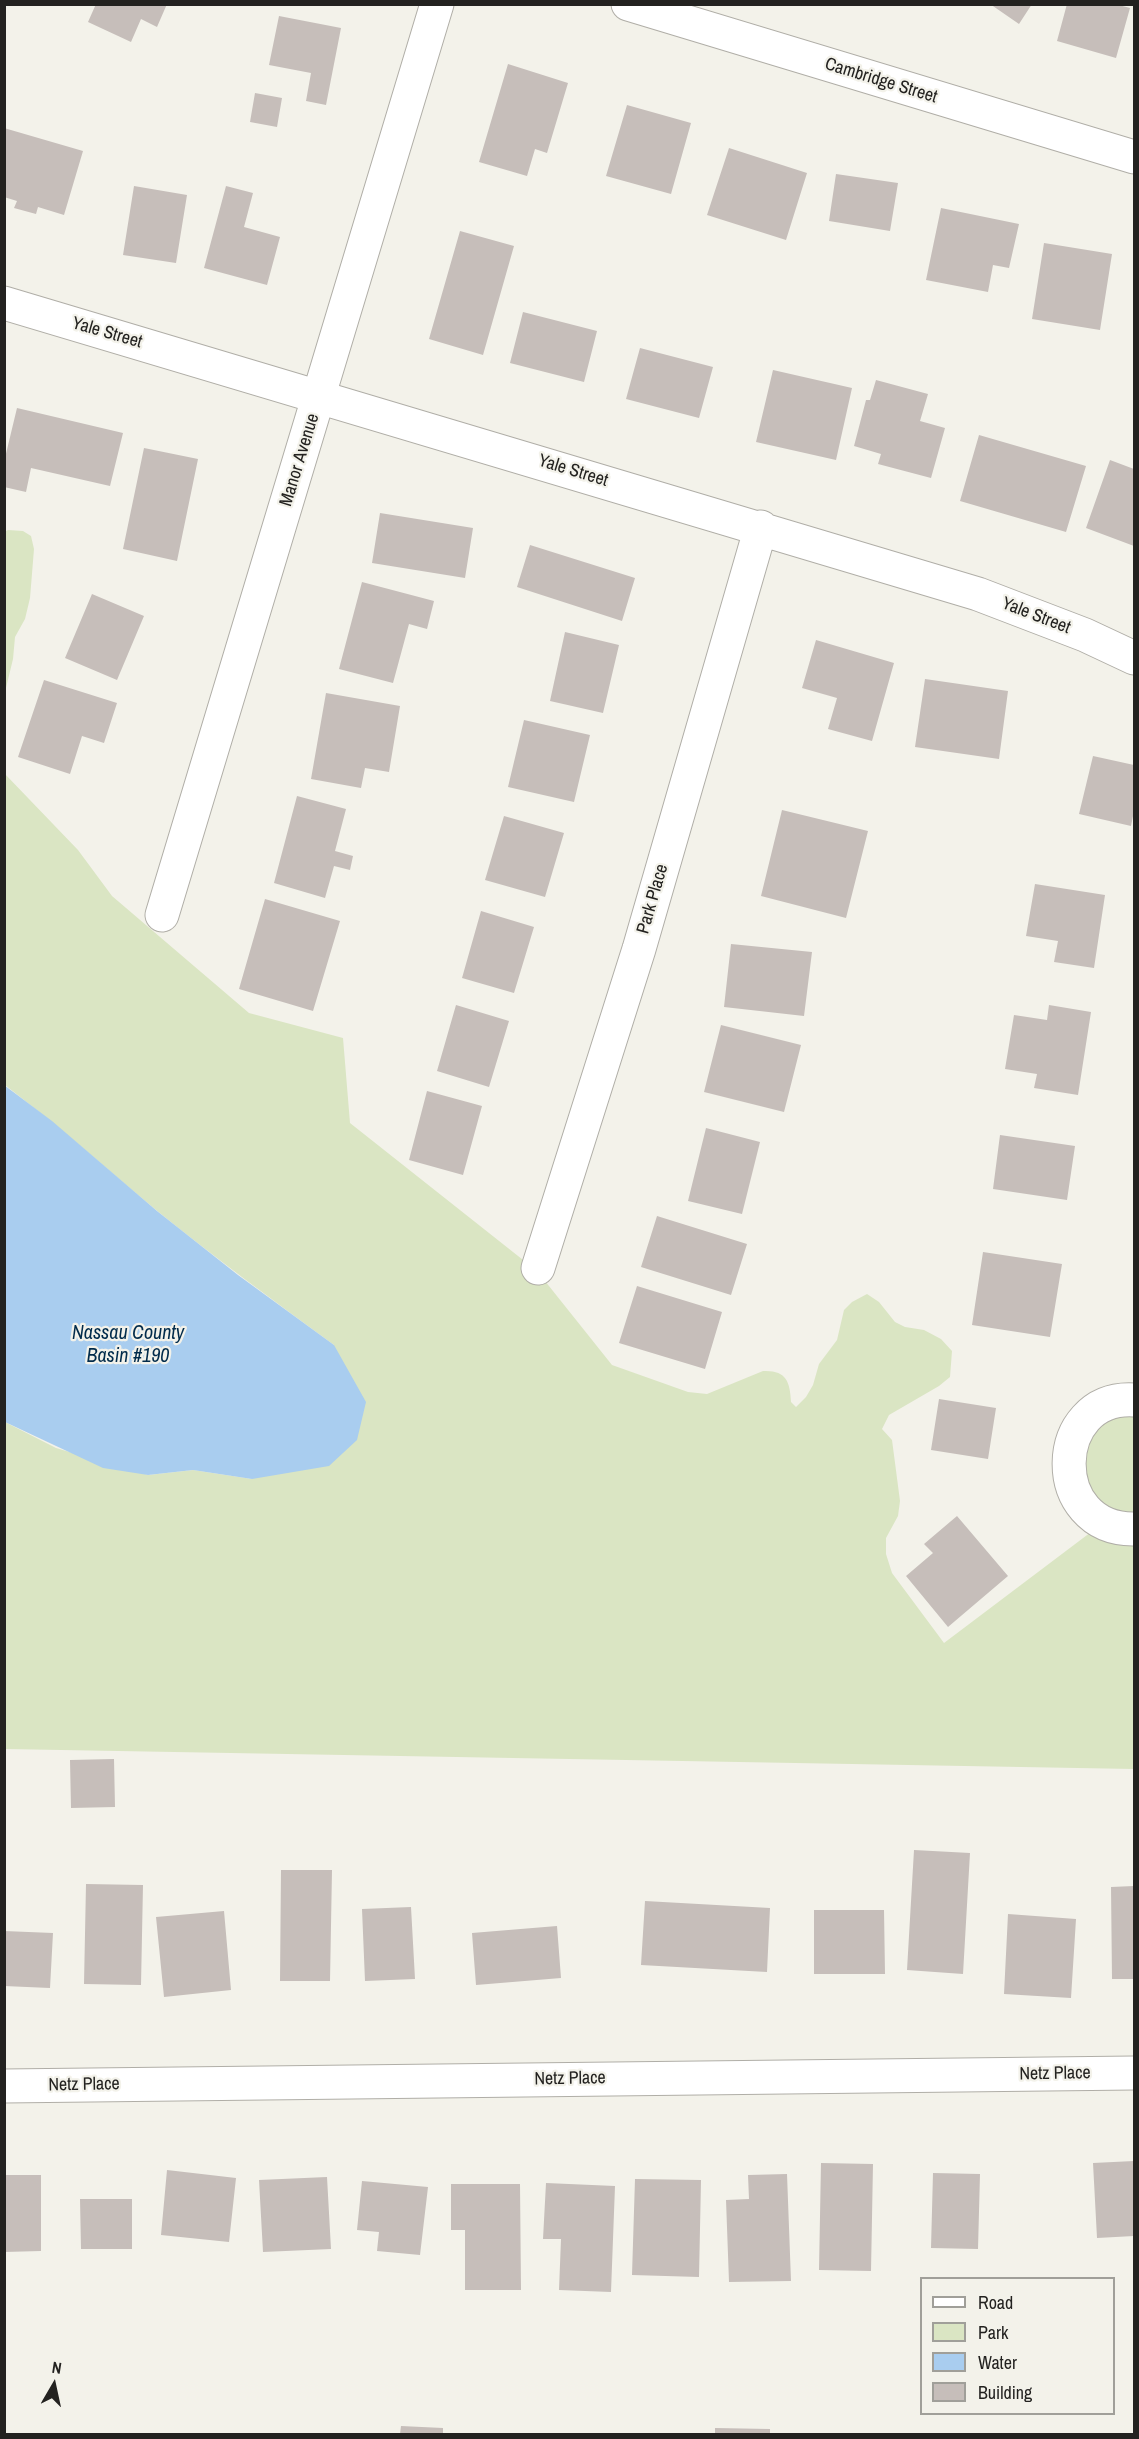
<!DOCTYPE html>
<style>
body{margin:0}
#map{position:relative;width:1139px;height:2439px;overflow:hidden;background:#f3f2ea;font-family:"Archivo Narrow",sans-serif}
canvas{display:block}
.frame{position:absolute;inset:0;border:6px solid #232220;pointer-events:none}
.legend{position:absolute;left:920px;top:2277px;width:195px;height:138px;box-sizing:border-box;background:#f3f2ea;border:2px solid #a09f99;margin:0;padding:8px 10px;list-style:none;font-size:18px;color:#232220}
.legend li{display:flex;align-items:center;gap:12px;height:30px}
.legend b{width:30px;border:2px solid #a09f99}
.north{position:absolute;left:24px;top:2355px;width:60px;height:60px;-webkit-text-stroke:4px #f3f2ea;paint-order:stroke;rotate:9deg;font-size:16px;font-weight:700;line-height:24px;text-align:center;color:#232220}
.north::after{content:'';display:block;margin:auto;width:21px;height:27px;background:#232220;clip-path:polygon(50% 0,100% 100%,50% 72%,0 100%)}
</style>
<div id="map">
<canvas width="1139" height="2439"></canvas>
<div class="frame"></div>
<ul class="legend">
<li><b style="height:8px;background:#fff"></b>Road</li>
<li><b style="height:16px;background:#dae5c3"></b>Park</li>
<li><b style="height:16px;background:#a9cdef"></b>Water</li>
<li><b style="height:16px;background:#c6beba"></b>Building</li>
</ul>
<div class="north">N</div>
</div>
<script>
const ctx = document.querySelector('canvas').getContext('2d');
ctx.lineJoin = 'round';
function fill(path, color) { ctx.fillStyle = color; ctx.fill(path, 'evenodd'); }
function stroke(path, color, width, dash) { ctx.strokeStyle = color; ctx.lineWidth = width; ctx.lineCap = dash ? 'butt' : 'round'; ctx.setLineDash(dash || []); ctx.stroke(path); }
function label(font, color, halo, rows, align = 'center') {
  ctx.font = font + ' "Archivo Narrow",sans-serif'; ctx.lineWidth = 4.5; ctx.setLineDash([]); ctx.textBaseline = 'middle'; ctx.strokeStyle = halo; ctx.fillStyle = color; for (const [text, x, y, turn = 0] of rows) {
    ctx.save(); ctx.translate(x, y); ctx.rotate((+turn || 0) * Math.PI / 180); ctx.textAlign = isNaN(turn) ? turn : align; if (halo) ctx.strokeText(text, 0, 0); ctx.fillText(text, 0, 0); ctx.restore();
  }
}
const green = new Path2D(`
 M 8,530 L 23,531 L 31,536 L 34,549 L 30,598 L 25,619 L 15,637 L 13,659 L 5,692 L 4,532 Z
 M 4,773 L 78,850 L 112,896 L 249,1013 L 343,1038 L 350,1123 L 537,1271 L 612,1365 L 688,1392 L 707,1394 L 763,1371 C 786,1370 790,1381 791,1402 L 796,1407 L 806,1397 L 813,1385 L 819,1364 L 837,1340 L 844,1310 L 852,1302 L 867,1294 L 879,1302 L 895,1322 L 905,1327 L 924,1330 L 941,1339 L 952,1351 L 950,1377 L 939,1386 L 889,1415 L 882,1429 L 892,1440 L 900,1501 L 898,1516 L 886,1538 L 886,1554 L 892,1573 L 944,1643 L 1103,1523 L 1069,1449 L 1134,1400 L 1134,1769 L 5,1749 L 5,1422 L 56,1448 L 148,1475 L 193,1470 L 252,1479 L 334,1345 C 274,1301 214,1257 156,1210 C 106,1168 57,1125 5,1085 Z`);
const water = new Path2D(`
 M 4,1085 L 52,1121 L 157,1211 L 238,1275 L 334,1345 L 366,1402 L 357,1440 L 329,1466 L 252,1479 L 193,1470 L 148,1475 L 103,1468 L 5,1422 Z`);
const building = new Path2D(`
 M 96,4 L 167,4 L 157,27 L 141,19 L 131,42 L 88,22 Z
 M 990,4 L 1032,4 L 1019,24 Z
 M 1067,4 L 1115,4 L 1130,8 L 1116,58 L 1057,41 Z
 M 279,16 L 341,28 L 326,105 L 306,101 L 311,73 L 269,65 Z
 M 508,64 L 568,83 L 547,153 L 535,149 L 527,176 L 479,162 Z
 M 255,93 L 282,98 L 277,127 L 250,122 Z
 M 627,105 L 691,123 L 671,194 L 606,176 Z
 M 4,128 L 83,151 L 64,215 L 38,207 L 36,214 L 14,208 L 17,201 L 4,197 Z
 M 729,148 L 807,173 L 786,240 L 707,215 Z
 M 836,174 L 898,183 L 890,231 L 829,221 Z
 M 134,186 L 187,195 L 176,263 L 123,255 Z
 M 226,186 L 253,193 L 244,227 L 280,237 L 267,285 L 204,268 Z
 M 941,208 L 1019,224 L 1009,268 L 993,265 L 988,292 L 926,280 Z
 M 460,231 L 514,246 L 483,355 L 429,339 Z
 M 1044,243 L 1112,254 L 1100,330 L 1032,319 Z
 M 523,312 L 597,331 L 584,382 L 510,363 Z
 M 640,348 L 713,367 L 699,418 L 626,399 Z
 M 773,370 L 852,388 L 836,460 L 756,442 Z
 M 876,380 L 928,394 L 920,421 L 945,428 L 931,478 L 878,464 L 881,454 L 854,446 L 866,400 L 870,400 Z
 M 17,408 L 123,433 L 110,486 L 31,468 L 26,492 L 4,487 L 4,462 Z
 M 979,435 L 1086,466 L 1066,532 L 960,501 Z
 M 144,448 L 198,459 L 177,561 L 123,549 Z
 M 1110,460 L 1134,469 L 1134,546 L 1086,528 Z
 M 380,513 L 473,528 L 465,578 L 372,563 Z
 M 530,545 L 635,578 L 622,621 L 517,587 Z
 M 362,582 L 434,601 L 427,629 L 409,624 L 393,683 L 339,669 Z
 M 92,594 L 144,616 L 117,680 L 65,658 Z
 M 565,632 L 619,645 L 603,713 L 550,701 Z
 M 816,640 L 894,663 L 872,741 L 828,729 L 837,698 L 802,688 Z
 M 925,679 L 1008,691 L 999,759 L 915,747 Z
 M 44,680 L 117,703 L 104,743 L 82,736 L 70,774 L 18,757 Z
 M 326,693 L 400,706 L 389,772 L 365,768 L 361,788 L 311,779 Z
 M 524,720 L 590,735 L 574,802 L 508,787 Z
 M 1093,756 L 1134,765 L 1134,811 L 1131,826 L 1079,814 Z
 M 297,796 L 346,809 L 335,851 L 353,856 L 350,870 L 334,866 L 325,898 L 274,883 Z
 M 782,810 L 868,831 L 846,918 L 761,896 Z
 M 504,816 L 564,833 L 545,897 L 485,880 Z
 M 1035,884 L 1105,895 L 1094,968 L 1054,962 L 1058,941 L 1026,936 Z
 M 265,899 L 340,921 L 313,1011 L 239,989 Z
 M 481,911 L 534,927 L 514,993 L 462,978 Z
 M 731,944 L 812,952 L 804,1016 L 724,1007 Z
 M 456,1005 L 509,1021 L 489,1087 L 437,1071 Z
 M 1049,1005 L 1091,1012 L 1078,1095 L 1034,1088 L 1037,1074 L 1005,1069 L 1014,1015 L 1047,1020 Z
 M 721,1025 L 801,1045 L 784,1112 L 704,1092 Z
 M 427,1091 L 482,1106 L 463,1175 L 409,1160 Z
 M 706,1128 L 760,1142 L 742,1214 L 688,1201 Z
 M 1000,1135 L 1075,1146 L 1067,1200 L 993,1189 Z
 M 657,1216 L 747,1244 L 731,1295 L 641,1267 Z
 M 983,1252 L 1062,1264 L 1050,1337 L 972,1325 Z
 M 637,1286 L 722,1312 L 705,1369 L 619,1343 Z
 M 939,1399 L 996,1408 L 988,1459 L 931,1450 Z
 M 957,1516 L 1008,1576 L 948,1627 L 906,1576 L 933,1553 L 924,1544 Z
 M 114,1759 L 115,1807 L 71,1808 L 70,1760 Z
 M 914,1850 L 970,1853 L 963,1974 L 907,1970 Z
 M 281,1870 L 332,1870 L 330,1981 L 280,1981 Z
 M 86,1884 L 143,1885 L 141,1985 L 84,1984 Z
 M 1134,1886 L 1134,1979 L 1112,1979 L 1111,1887 Z
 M 645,1901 L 770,1908 L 767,1972 L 641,1965 Z
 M 411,1907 L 415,1979 L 365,1981 L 362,1909 Z
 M 814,1910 L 884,1910 L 885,1974 L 814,1974 Z
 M 224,1911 L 231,1990 L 164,1997 L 156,1917 Z
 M 1008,1914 L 1076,1919 L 1071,1998 L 1004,1994 Z
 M 557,1926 L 561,1978 L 476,1985 L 472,1933 Z
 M 4,1931 L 53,1933 L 50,1988 L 4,1986 Z
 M 1134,2161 L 1134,2236 L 1097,2238 L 1093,2163 Z
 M 821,2163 L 873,2164 L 871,2271 L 819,2270 Z
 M 167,2170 L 236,2178 L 229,2242 L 161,2235 Z
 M 933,2173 L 980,2174 L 978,2249 L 931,2248 Z
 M 787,2174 L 791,2281 L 729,2282 L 726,2200 L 749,2199 L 748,2175 Z
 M 4,2175 L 41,2175 L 41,2251 L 4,2252 Z
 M 327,2177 L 331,2249 L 263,2252 L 259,2180 Z
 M 635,2179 L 701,2180 L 699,2277 L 632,2275 Z
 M 362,2181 L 428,2187 L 420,2255 L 377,2251 L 379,2232 L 357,2230 Z
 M 546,2183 L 615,2186 L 611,2292 L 559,2290 L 561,2239 L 543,2239 Z
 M 451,2184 L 520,2184 L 521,2290 L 465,2290 L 465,2230 L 451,2230 Z
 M 80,2199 L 132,2199 L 132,2249 L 81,2249 Z
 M 401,2426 L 443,2428 L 443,2434 L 400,2434 Z
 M 715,2428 L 770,2429 L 770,2434 L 715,2434 Z`);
const minor = new Path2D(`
 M 628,4 L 1134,157
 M 4,303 L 978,594 L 1085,635 L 1134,658
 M 162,915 L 437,4
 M 538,1268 L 639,949 L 761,527
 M 1134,1400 C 1049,1395 1046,1530 1134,1529
 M 4,2086 L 1134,2073`);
const streetNames = [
 ["Cambridge Street",881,81,17],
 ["Yale Street",107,333,16],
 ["Manor Avenue",300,460,-73],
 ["Yale Street",573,471,17],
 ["Yale Street",1036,616,21],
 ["Park Place",653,899,-74],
 ["Netz Place",1055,2074,-1],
 ["Netz Place",570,2079,-1],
 ["Netz Place",84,2085,-1]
];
const waterNames = [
 ["Nassau County",128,1334],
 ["Basin #190",128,1357]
];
fill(green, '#dae5c3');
fill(water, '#a9cdef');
fill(building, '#c6beba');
stroke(minor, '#b0aea7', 35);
stroke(minor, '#fff', 33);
label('18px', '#232220', '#f3f2ea', streetNames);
label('italic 20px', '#012b4b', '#f3f2ea', waterNames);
</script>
